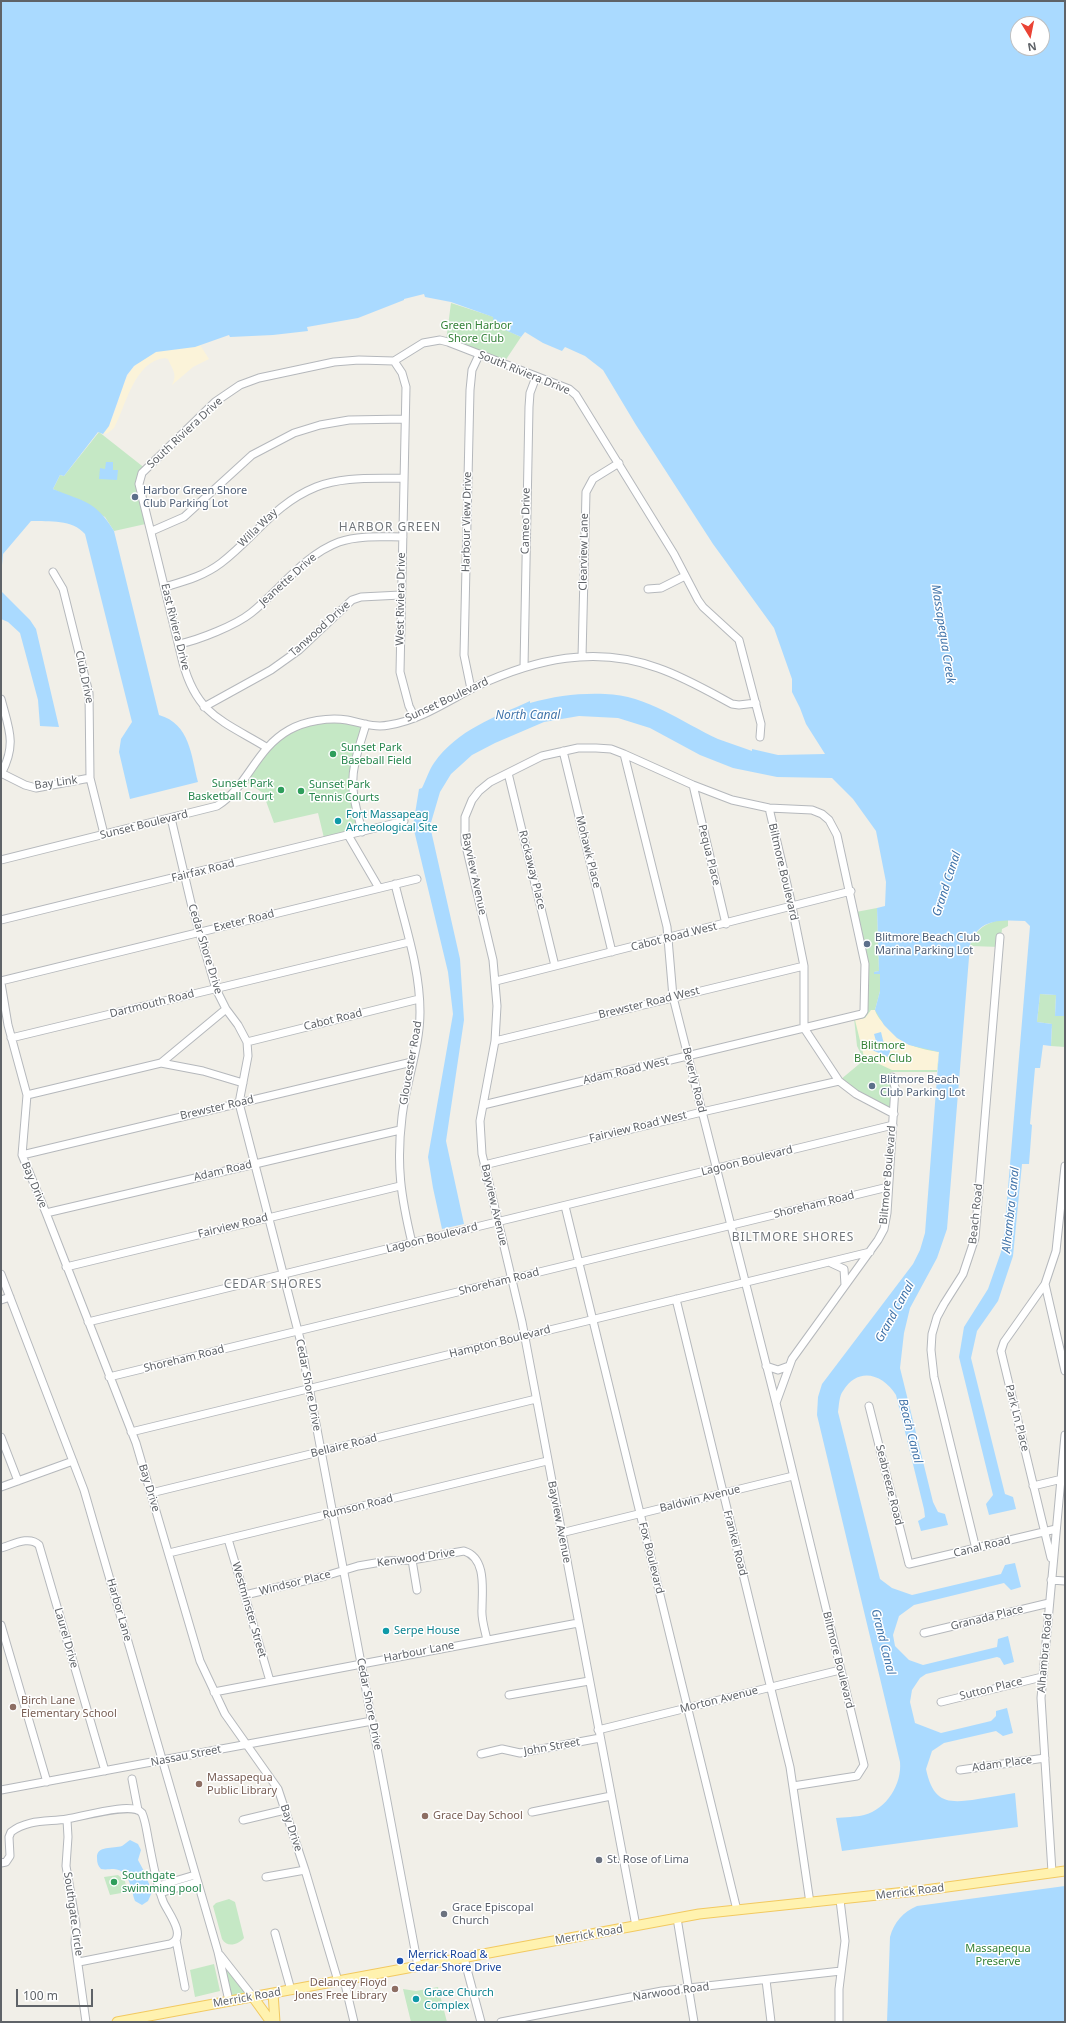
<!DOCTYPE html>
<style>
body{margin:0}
#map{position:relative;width:1066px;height:2023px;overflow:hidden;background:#f1efe8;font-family:"Noto Sans",sans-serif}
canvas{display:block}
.frame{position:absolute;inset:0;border:2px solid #5f6368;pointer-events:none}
.north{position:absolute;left:1010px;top:16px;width:40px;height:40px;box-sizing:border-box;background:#fff;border:1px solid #bfc1c3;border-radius:50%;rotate:170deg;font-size:11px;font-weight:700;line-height:16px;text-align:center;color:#5f6368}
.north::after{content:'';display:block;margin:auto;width:14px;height:18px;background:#ea4335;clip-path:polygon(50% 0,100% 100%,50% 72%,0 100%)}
.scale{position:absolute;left:16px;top:1989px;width:77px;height:18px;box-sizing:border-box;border:2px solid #5f6368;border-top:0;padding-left:5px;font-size:12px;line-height:14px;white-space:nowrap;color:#5f6368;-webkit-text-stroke:3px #fff;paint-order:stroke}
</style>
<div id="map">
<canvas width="1066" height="2023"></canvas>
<div class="frame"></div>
<div class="north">N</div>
<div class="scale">100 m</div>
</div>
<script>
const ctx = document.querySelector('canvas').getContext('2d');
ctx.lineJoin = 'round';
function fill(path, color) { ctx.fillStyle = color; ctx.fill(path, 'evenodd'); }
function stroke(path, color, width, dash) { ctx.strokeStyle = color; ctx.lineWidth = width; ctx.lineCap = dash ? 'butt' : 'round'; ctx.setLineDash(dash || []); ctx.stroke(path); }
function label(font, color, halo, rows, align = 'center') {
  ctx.font = font + ' "Noto Sans",sans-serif'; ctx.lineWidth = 3; ctx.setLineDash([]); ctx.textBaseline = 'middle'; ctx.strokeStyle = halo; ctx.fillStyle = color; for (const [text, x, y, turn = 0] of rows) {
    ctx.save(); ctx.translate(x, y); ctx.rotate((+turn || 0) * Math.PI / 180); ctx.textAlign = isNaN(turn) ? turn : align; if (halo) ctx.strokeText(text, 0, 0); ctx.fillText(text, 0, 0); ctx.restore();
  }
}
const green = new Path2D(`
 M 451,303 L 494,317 L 495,325 L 521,337 L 503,364 L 446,341 Z
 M 99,432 L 146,469 L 139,484 L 150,523 L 114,531 L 105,517 L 53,489 L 60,475 L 64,476 Z
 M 329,722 L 346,722 L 364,726 L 352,764 L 358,829 L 324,838 L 318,813 L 274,823 L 263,793 L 245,781 C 270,744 282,728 329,722 Z
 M 877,908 L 879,971 L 874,972 L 875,974 L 880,974 L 880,991 L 875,1010 L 939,1052 L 937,1072 L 891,1072 L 890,1076 L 894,1083 L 893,1112 L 840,1080 L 864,1060 L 857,1046 L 854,1018 L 864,1014 L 866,964 L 856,912 Z
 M 998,920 L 1008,920 L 1008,926 L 1002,929 L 1000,947 L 970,946 C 975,930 983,925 998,920 Z
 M 1040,994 L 1056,995 L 1055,1016 L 1065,1016 L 1065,1047 L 1051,1046 L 1052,1024 L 1037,1022 Z
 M 118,1875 L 125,1881 L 127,1892 L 110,1895 L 104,1877 Z
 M 229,1899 L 235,1902 L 244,1938 C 238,1945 227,1948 222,1939 L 213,1906 L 216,1903 Z
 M 219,1954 L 252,1996 L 230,2000 Z
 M 214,1964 L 220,1991 L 195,1997 L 190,1970 Z
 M 438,1987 L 447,2022 L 411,2022 L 403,1989 L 416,1991 Z`);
const sand = new Path2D(`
 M 200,345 L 209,359 L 193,367 L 172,385 C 178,374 172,369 168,359 L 165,358 C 134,361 126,406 114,428 L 108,433 L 103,434 C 126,405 114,367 158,351 C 171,346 187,349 200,345 Z
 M 871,1010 L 875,1010 C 877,1017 881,1020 886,1026 C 902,1044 914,1048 939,1052 L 937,1070 L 892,1070 L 864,1057 L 855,1020 L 865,1018 Z`);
const water = new Path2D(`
 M 1,1 L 1065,1 L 1065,1016 L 1055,1016 L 1056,995 L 1040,994 L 1037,1022 L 1052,1024 L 1051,1046 L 1043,1045 L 1040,1068 L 1035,1068 L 1030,1124 L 1032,1125 L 1029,1164 L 1022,1164 L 1013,1256 L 998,1301 L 977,1331 L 971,1358 L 1005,1494 L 1013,1497 L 1016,1509 L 989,1515 L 986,1504 L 993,1495 L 959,1357 L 964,1327 L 988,1289 L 1001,1252 L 1004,1236 L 1030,926 L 1025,921 C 1001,920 978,918 970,945 L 947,1229 L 937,1258 L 910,1308 L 904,1333 L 900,1368 L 933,1502 L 938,1512 L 945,1514 L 948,1525 L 921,1531 L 918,1521 L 925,1517 L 924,1509 L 896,1395 C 883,1374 858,1366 843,1391 C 839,1396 839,1406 838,1412 L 880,1579 L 892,1588 L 912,1595 L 1001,1574 L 1005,1565 L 1015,1563 L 1021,1587 L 1011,1590 L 1004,1583 L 914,1605 L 899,1616 L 893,1635 L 895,1646 L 909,1660 L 923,1665 L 997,1647 L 998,1639 L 1008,1636 L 1014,1662 L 1004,1665 L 1000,1658 L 997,1657 L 926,1674 L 920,1678 L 912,1690 L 910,1702 L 915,1723 L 941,1733 L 991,1721 L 996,1716 L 996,1711 L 1007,1708 L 1013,1733 L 1003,1736 L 996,1731 L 944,1743 L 932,1751 L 926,1769 C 933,1803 948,1804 978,1799 C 991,1797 1003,1795 1015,1793 L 1018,1827 L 842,1851 L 836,1818 C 845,1817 856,1817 864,1815 C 887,1809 902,1784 900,1762 L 817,1415 L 818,1397 L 822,1384 L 913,1264 L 920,1250 L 925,1233 L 939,1052 L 909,1045 L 897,1038 L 884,1025 L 875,1010 L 880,991 L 880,974 L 874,974 L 874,972 L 879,971 L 877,908 L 885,906 L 886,882 L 876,831 L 853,799 L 832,778 L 777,777 L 733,768 L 700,755 L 650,728 L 618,718 L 579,716 L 544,722 L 495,743 L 472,755 L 451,774 L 440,792 L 430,826 L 460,959 L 464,1020 L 446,1141 L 464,1224 L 442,1229 L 433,1188 L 428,1157 L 453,1014 L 448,972 L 413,826 L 419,789 L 422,788 C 426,780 429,770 434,763 C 457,730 495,717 530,701 L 530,703 C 556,696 578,693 605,694 C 647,695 681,722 718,739 C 729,743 741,747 752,751 L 752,749 L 778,755 L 825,754 L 806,724 L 800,708 L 792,692 L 792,679 L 774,628 L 713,544 L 636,425 L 603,370 L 585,356 L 565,347 L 562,351 L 543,343 L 525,332 L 521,337 L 494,325 L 493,317 L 451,302 L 425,297 L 424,294 L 404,299 L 404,300 L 358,318 L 307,327 L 308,331 L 273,335 L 230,337 L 229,335 L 195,347 L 156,352 L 134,366 L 127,375 L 109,426 L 103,434 L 98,432 L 64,476 L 60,475 L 53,489 C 84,502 95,500 114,531 L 159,715 C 190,724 191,755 198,782 L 130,799 L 119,752 L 121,739 L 132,722 L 85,534 C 72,519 50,522 31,521 L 3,554 L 1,576 ZM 1018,24 L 1042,24 L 1042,48 L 1018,48 Z
 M 106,462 L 113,462 L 113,470 L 118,470 L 117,480 L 99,479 L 100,468 L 105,469 Z
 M 1,591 L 30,620 L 36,629 L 59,727 L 40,726 L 38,700 L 20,633 L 8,622 L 1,619 Z
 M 881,1032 L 884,1044 L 892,1046 L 888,1057 L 872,1050 L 876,1041 L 874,1034 Z
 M 130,1840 L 138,1844 L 141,1850 L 138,1860 L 145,1873 L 152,1892 L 148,1901 L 142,1905 L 135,1901 C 131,1890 130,1870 114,1869 C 109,1869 106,1870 101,1869 C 98,1866 97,1863 97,1858 C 96,1845 114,1849 122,1846 C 125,1844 127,1842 130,1840 Z
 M 1065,1886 L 1065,2022 L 887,2022 L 890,1937 C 894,1922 903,1912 917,1906 Z`);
const minor = new Path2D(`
 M 394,361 L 402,373 L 406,387 L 400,672 L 409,706 L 415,718
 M 152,531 L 184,517 L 252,455 L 294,433 L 320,425 L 349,420 L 405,419
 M 53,572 L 63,589 L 89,693 L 90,778 L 104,834
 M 165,587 C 185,581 204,576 221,563 C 255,537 274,504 316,487 C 343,476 375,479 404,478
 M 648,589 L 661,588 L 685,576
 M 179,644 C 199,640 236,625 251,613 C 280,590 304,555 339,542 C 359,535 382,537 403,537
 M 582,657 L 586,492 L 593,479 L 619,463
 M 524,667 L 529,407 L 530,393 L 536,377
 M 471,689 L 464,655 L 470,390 L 472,370 L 479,355
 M 1,699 C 9,729 17,744 1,774
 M 204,707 L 271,670 L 299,650 L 352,600 L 361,597 L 401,595
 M 266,747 C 223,721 197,715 183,663 L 139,484 L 142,473 L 215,402 L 240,385 L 259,378 L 334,362 L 359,360 L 394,361 L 423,343 L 440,340 L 448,342 L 569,389 L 576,395 L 674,554 L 698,600 L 703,607 L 739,640 L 761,724 L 760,737
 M 563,751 L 612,952
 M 624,754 L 667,927 L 673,997 L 776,1403
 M 1,773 L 25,785 L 36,788 L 90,778
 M 508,773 L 555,966
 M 693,785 L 726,924
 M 769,808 L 790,897 L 804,966 L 804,1028 L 839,1081 L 856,1094 L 894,1114
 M 171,818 L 191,903 L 216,989 L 226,1009 L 238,1025 L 247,1042 L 248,1056 L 239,1103 L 300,1339 L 418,1966
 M 362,832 C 359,818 354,803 353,789 C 351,767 360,745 366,724
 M 348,835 L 379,888
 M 1,860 L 217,806 C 248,787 255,749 289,730 C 305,721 329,717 347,720 C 361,723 375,728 389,725 C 421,720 449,700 477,686 C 535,659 596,645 658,668 C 684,677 708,691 732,704 L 739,705 L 756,703
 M 395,884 C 405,926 420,968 420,1012 C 420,1047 406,1082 402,1117 C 396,1165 401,1197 412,1243
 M 1,920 L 404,821
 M 1,981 L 417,879
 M 496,981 L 851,891
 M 1,983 L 8,1025 L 27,1095 L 22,1155 L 46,1213 L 136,1443 L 200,1661 L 225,1714 L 278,1789 L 305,1870 L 338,1981
 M 11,1038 L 409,942
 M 495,1041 L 804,966
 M 247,1042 L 419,999
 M 161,1063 L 203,1071 L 243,1083
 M 27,1095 L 161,1063 L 226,1009
 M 483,1105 L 862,1014 L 864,1011 L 865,964 L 837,835 L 829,820 L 822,814 L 812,810 L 769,808 L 732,800 L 693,785 L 624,754 L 611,749 L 596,748 L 578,748 L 542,756 L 490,782 L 479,791 L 472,800 L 465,817 L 465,842 L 493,960 L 497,1006 L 495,1041 L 480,1121 L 482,1154 L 522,1322 L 636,1926
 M 22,1155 L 412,1062
 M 484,1165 L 702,1112 L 839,1081
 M 1065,1166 L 1056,1251 L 1045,1284 L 1065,1371
 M 565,1206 L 737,1910
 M 46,1213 L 400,1130
 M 831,1263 L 844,1269 L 845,1285
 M 66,1267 L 400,1186
 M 1,1274 L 84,1490 L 218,1952 L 229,2001
 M 1045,1284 L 1004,1342 L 1001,1351 L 1051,1558
 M 676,1299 L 790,1767 L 810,1903
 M 1,1300 L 10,1297
 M 88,1322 L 893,1125
 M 766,1366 L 778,1370 L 789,1366
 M 109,1377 L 888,1187
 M 869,1406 L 909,1564 L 1056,1529
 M 131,1432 L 870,1252
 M 1,1437 L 18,1481
 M 1033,1486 L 1062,1479
 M 1,1487 L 73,1461
 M 151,1493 L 536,1399
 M 561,1533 L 793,1476
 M 228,1539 L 270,1681
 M 1,1548 C 12,1545 29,1535 39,1545 L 105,1771
 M 976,1549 L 934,1377 L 931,1350 L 932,1334 L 937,1317 L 944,1304 L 963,1274 L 975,1238 L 1000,937
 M 169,1553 L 547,1461
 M 412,1560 L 417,1590
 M 1051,1580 L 1065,1581
 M 245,1595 L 325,1576 L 358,1566 L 387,1561 L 412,1560 L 464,1551 C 487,1558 482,1590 482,1609 C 481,1619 485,1630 487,1640
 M 1,1625 L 47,1782
 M 924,1633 L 1049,1603
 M 214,1692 L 578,1623
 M 509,1695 L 589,1681
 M 941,1702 L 1042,1677
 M 598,1730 L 840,1670
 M 481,1754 L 502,1749 L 520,1753 L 600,1738
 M 960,1770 L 1045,1758
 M 132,1779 L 138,1810
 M 793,1786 L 857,1776 L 864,1765 L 776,1403 L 792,1359 L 878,1240 L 884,1229 L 887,1213 L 895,1087 L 892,1077
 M 1,1790 L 372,1721
 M 532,1812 L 611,1796
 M 67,1820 L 68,1837 L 66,1866 L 76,1924 L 75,1943 L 86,2022
 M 243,1820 L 285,1810
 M 1,1863 L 6,1862 L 10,1856 L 9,1837 L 11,1832 C 28,1819 48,1822 67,1819 C 82,1817 132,1801 142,1813 C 146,1822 147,1834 149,1843 C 153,1863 156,1882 163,1901 C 166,1910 189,1937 170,1944 L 79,1962
 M 1052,1872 L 1041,1698 L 1065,1435
 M 266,1877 L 305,1870
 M 158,1886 L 195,1875
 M 160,1893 L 197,1882
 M 677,1918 L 694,2022
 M 275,1933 L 291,1990
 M 176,1940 L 185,1987
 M 220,1955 L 253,1997
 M 464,1958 L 481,2022
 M 344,1980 L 354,2022
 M 766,1980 L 771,2022
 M 501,2022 L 662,1991 L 841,1971
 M 839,2022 L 839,1989 L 845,1941 L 840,1900`);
const major = new Path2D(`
 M 273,1993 L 275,2022
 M 253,1997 L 271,2022
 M 117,2022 L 699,1914 L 925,1890 L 1065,1871`);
const markers = [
 [135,497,4,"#5c6f8a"],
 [333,754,4,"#2e9e5b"],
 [281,790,4,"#2e9e5b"],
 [301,791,4,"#2e9e5b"],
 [338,821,4,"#0f9aa8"],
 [867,944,4,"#5c6f8a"],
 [872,1086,4,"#5c6f8a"],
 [386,1631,4,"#0f9aa8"],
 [13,1707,4,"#8d6e63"],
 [199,1784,4,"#8d6e63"],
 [425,1816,4,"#8d6e63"],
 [599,1860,4,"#6b7280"],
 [114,1882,4,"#2e9e5b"],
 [444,1914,4,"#6b7280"],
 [400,1961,4,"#1a4fb4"],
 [395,1989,4,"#8d6e63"],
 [416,1999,4,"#0f9aa8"]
];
const parkNames = [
 ["Green Harbor",476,326],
 ["Shore Club",476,339],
 ["Blitmore",883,1046],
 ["Beach Club",883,1059],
 ["Massapequa",998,1949],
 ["Preserve",998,1962]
];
const streetNames = [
 ["South Riviera Drive",524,373,22],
 ["South Riviera Drive",185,433,-43],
 ["Cameo Drive",526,521,-89],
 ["Harbour View Drive",467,522,-89],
 ["Willa Way",258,528,-44],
 ["Clearview Lane",584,552,-89],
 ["Jeanette Drive",288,580,-42],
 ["West Riviera Drive",401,599,-89],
 ["East Riviera Drive",175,627,76],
 ["Tanwood Drive",320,629,-42],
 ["Club Drive",84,677,78],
 ["Sunset Boulevard",447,700,-25],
 ["Bay Link",56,783,-8],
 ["Sunset Boulevard",144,825,-14],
 ["Mohawk Place",588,852,76],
 ["Pequa Place",709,855,76],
 ["Rockaway Place",532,870,76],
 ["Fairfax Road",203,871,-14],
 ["Biltmore Boulevard",783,872,77],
 ["Bayview Avenue",474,874,78],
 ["Exeter Road",244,921,-14],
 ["Cabot Road West",674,937,-14],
 ["Cedar Shore Drive",205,949,73],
 ["Brewster Road West",649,1003,-14],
 ["Dartmouth Road",152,1004,-14],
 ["Cabot Road",333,1020,-14],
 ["Gloucester Road",411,1063,-80],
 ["Adam Road West",626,1071,-13],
 ["Beverly Road",694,1080,76],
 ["Brewster Road",217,1108,-13],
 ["Fairview Road West",638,1127,-14],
 ["Lagoon Boulevard",747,1161,-14],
 ["Adam Road",223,1171,-13],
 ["Biltmore Boulevard",888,1175,-85],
 ["Bay Drive",34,1185,67],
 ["Bayview Avenue",494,1205,77],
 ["Shoreham Road",814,1205,-14],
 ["Beach Road",976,1214,-84],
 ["Fairview Road",233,1226,-14],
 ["Lagoon Boulevard",432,1238,-14],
 ["Shoreham Road",499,1282,-14],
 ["Hampton Boulevard",500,1342,-14],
 ["Shoreham Road",184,1359,-14],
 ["Cedar Shore Drive",308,1385,79],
 ["Park Ln Place",1017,1418,76],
 ["Bellaire Road",344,1446,-14],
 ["Seabreeze Road",889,1485,76],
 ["Bay Drive",149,1488,73],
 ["Baldwin Avenue",700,1499,-14],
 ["Rumson Road",358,1507,-14],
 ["Bayview Avenue",559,1522,79],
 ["Frankel Road",735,1543,76],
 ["Canal Road",982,1547,-14],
 ["Kenwood Drive",416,1558,-8],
 ["Fox Boulevard",651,1558,76],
 ["Windsor Place",295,1583,-14],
 ["Harbor Lane",119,1610,74],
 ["Westminster Street",249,1610,74],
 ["Granada Place",987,1618,-14],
 ["Laurel Drive",66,1638,74],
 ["Harbour Lane",419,1652,-11],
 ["Alhambra Road",1045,1653,-85],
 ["Biltmore Boulevard",838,1660,76],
 ["Sutton Place",991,1689,-14],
 ["Morton Avenue",719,1700,-14],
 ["Cedar Shore Drive",369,1704,79],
 ["John Street",552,1747,-10],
 ["Nassau Street",186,1756,-11],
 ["Adam Place",1002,1764,-8],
 ["Bay Drive",291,1828,72],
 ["Merrick Road",910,1892,-7],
 ["Southgate Circle",73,1914,82],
 ["Merrick Road",589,1935,-10],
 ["Narwood Road",671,1992,-8],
 ["Merrick Road",247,1998,-10]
];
const serviceNames = [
 ["Harbor Green Shore",143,491],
 ["Club Parking Lot",143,504],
 ["Blitmore Beach Club",875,938],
 ["Marina Parking Lot",875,951],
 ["Blitmore Beach",880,1080],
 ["Club Parking Lot",880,1093]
];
const leisureNames = [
 ["Sunset Park",341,748],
 ["Baseball Field",341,761],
 ["Sunset Park",273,784,"right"],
 ["Basketball Court",273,797,"right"],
 ["Sunset Park",309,785],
 ["Tennis Courts",309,798],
 ["Southgate",122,1876],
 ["swimming pool",122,1889]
];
const cultureNames = [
 ["Fort Massapeag",346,815],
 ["Archeological Site",346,828],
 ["Serpe House",394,1631],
 ["Grace Church",424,1993],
 ["Complex",424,2006]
];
const educationNames = [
 ["Birch Lane",21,1701],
 ["Elementary School",21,1714],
 ["Massapequa",207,1778],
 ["Public Library",207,1791],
 ["Grace Day School",433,1816],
 ["Delancey Floyd",387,1983,"right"],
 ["Jones Free Library",387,1996,"right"]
];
const worshipNames = [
 ["St. Rose of Lima",607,1860],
 ["Grace Episcopal",452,1908],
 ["Church",452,1921]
];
const transitNames = [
 ["Merrick Road &",408,1955],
 ["Cedar Shore Drive",408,1968]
];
const neighbourhoodNames = [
 ["HARBOR GREEN",390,528],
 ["BILTMORE SHORES",793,1238],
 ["CEDAR SHORES",273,1285]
];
const waterNames = [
 ["Massapequa Creek",943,634,81],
 ["North Canal",528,716],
 ["Grand Canal",947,884,-72],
 ["Alhambra Canal",1011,1210,-84],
 ["Grand Canal",895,1312,-61],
 ["Beach Canal",910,1431,76],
 ["Grand Canal",883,1642,76]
];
fill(green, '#c5e8c5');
fill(sand, '#fbf3d9');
fill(water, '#aadaff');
stroke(minor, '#b5b8bc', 9);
stroke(major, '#f2c960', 11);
stroke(minor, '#fff', 7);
stroke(major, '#fff2af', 9);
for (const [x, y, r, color] of markers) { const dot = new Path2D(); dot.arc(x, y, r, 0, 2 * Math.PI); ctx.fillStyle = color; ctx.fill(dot); stroke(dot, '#fff', 1.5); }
label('11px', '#348238', '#fff', parkNames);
label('11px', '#5f6368', '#fff', streetNames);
label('11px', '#4e5e75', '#fff', serviceNames, 'left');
label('11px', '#27864d', '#fff', leisureNames, 'left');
label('11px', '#0d838f', '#fff', cultureNames, 'left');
label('11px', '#785e54', '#fff', educationNames, 'left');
label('11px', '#5b616d', '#fff', worshipNames, 'left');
label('11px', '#164399', '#fff', transitNames, 'left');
ctx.letterSpacing = '1px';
label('12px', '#70757a', '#fff', neighbourhoodNames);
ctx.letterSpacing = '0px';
label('italic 12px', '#4174aa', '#fff', waterNames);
</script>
